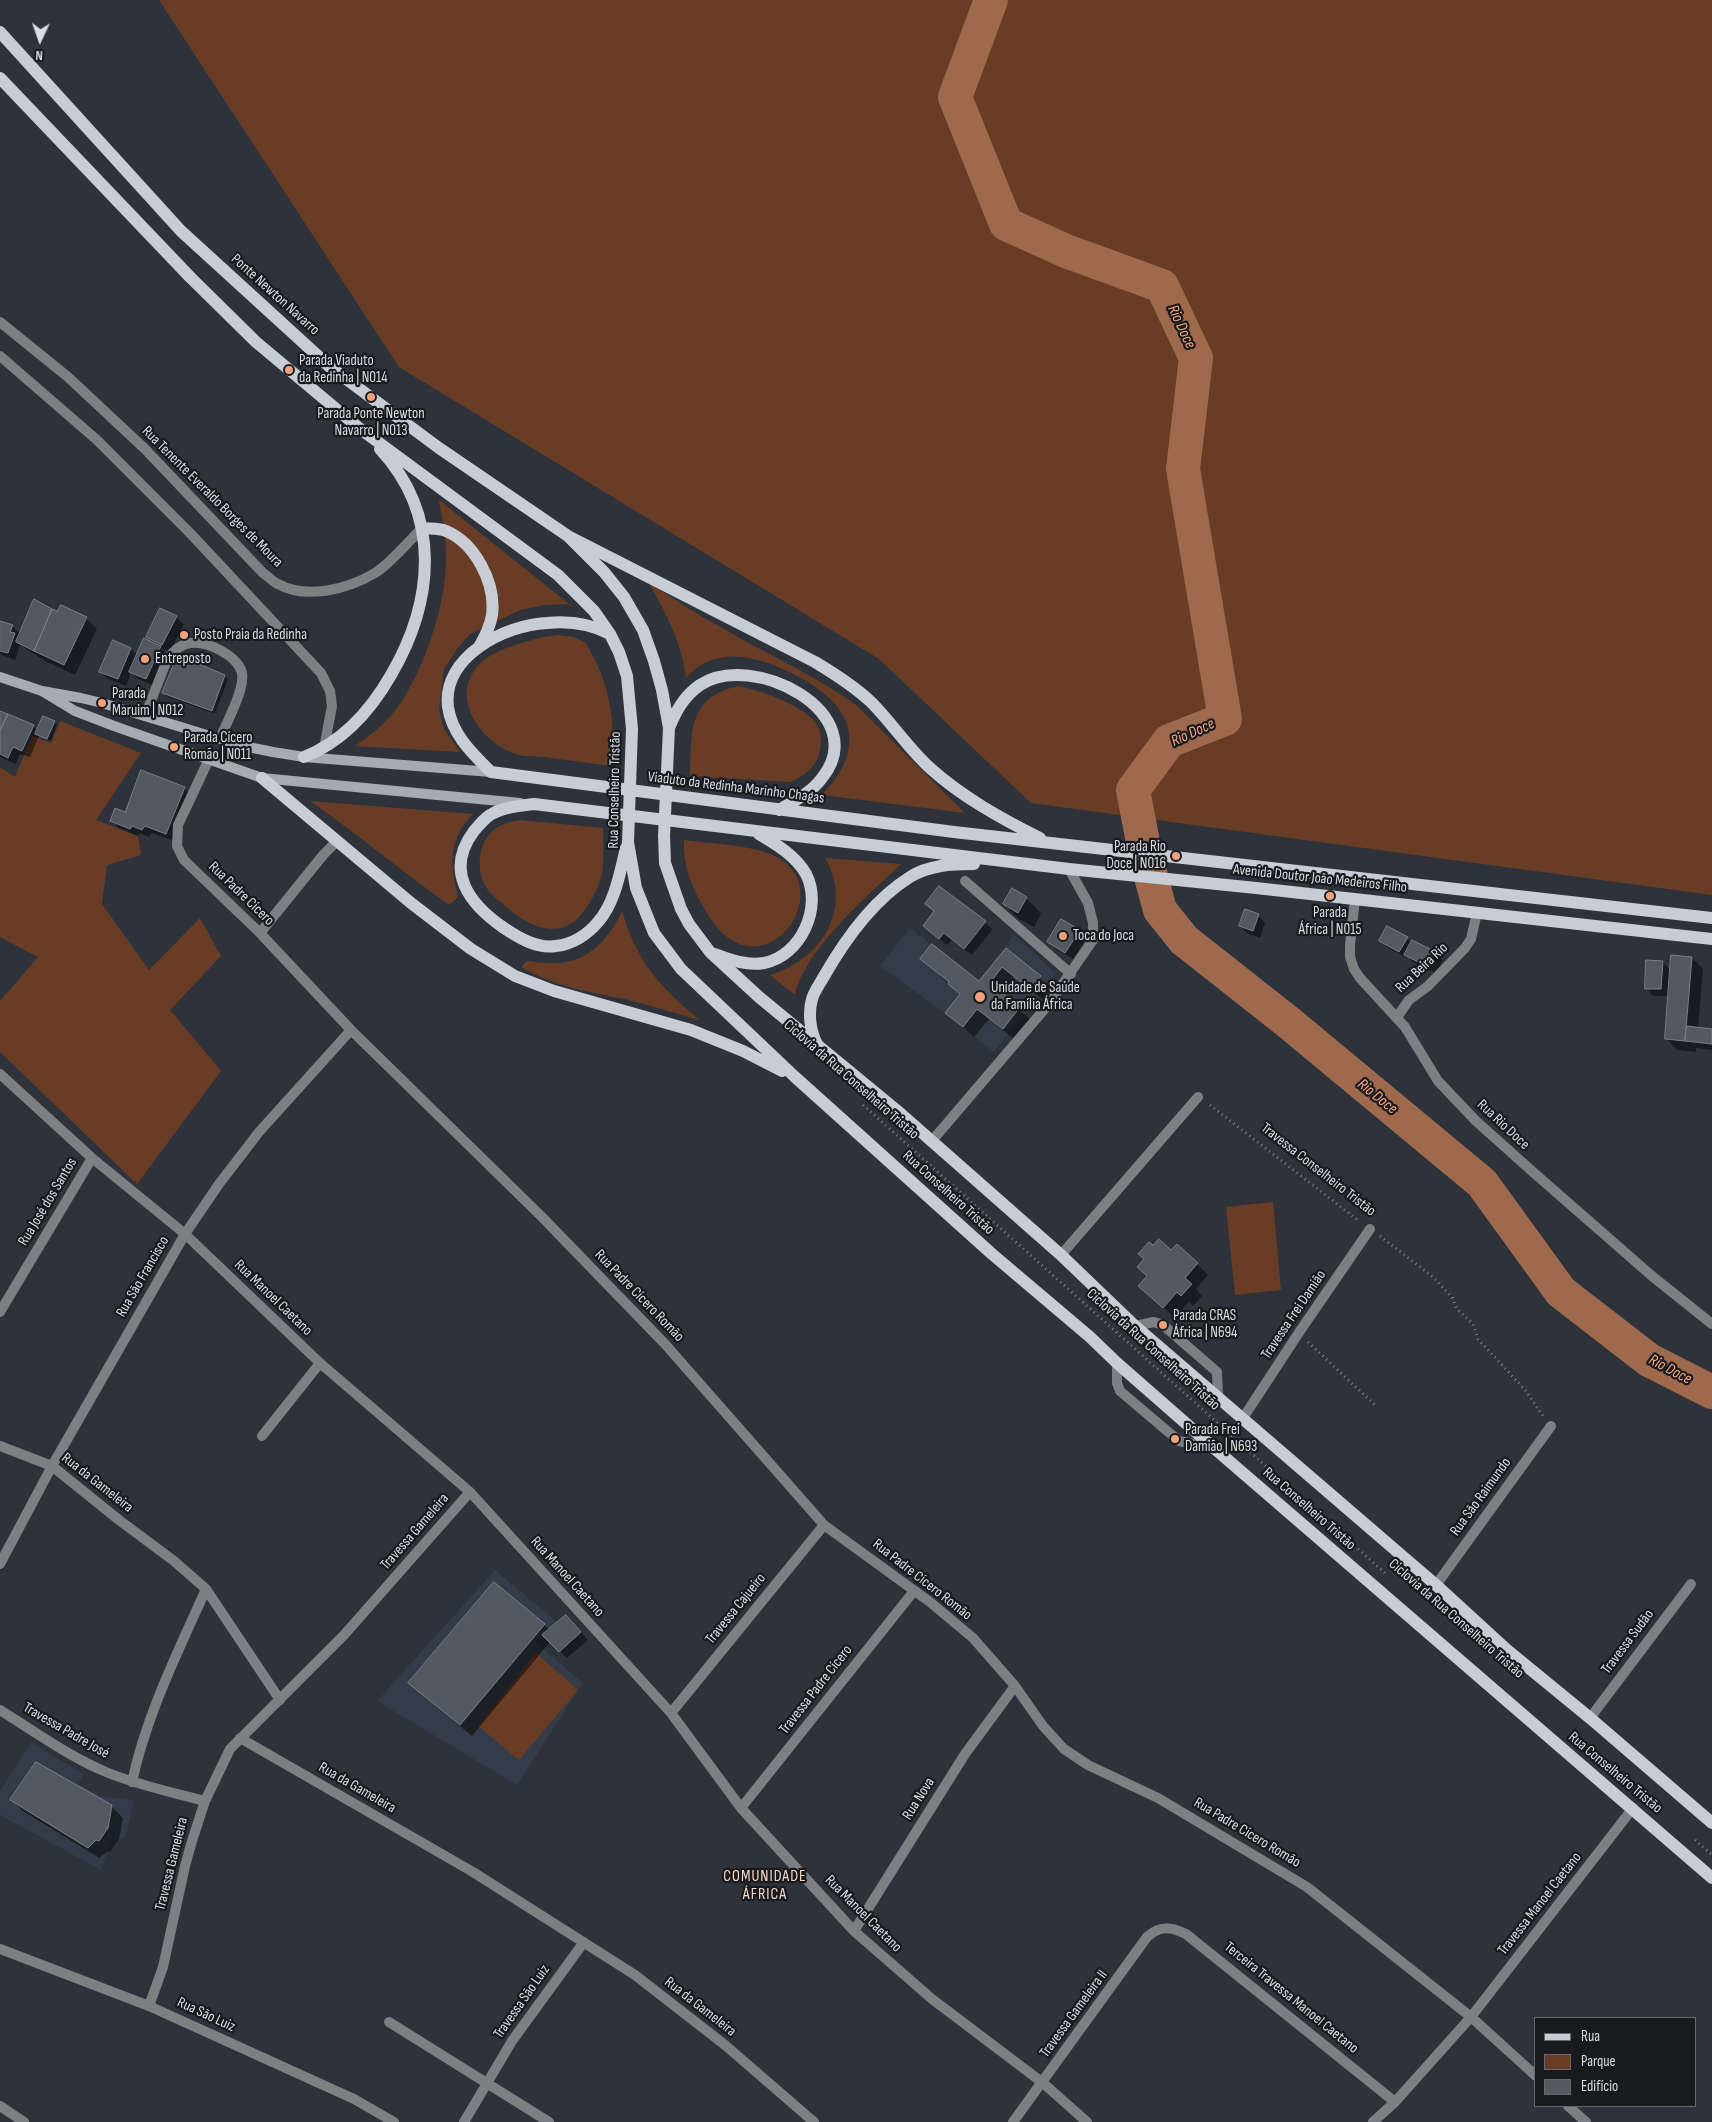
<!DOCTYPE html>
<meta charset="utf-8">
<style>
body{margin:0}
#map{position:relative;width:1712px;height:2122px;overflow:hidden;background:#2e333b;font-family:"Sofia Sans Condensed",sans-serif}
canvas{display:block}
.legend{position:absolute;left:1534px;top:2017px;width:162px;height:90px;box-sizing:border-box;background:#181a1e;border:1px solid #65686c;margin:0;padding:6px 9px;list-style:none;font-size:15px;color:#d9dde2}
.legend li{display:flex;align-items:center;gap:10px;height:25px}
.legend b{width:25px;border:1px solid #65686c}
.north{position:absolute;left:15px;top:15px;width:50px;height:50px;-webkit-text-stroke:4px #181a1e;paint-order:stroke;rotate:183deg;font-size:14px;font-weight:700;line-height:20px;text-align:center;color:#d9dde2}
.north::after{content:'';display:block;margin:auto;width:18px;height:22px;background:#d9dde2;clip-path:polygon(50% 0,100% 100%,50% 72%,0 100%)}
</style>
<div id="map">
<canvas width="1712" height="2122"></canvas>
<ul class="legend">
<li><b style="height:6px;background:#c7ccd5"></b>Rua</li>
<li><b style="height:14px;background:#693d25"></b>Parque</li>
<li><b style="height:14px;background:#535861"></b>Edifício</li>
</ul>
<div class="north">N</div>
</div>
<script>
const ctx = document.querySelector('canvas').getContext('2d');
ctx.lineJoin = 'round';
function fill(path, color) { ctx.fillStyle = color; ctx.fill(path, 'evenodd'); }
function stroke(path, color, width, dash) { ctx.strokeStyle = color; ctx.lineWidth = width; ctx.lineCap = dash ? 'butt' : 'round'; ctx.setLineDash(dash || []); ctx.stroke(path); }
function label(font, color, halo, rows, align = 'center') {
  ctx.font = font + ' "Sofia Sans Condensed",sans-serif'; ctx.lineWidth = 4.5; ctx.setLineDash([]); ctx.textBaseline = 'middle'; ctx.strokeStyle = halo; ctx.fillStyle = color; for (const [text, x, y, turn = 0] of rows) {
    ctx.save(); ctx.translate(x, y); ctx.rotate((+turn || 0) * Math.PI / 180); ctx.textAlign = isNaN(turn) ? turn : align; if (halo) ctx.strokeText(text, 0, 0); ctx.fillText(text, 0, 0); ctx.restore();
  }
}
const built = new Path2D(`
 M 910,928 L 979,981 L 1014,935 L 1056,973 L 994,1052 L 945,1013 L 880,966 Z
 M 495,1570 L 557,1622 L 535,1642 L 583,1683 L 517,1785 L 377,1701 Z
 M 31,1742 L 83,1774 L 78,1784 L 100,1796 L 134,1800 L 125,1838 L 111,1840 L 101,1870 L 0,1815 L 0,1791 Z`);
const green = new Path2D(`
 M 159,0 L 1712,0 L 1712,895 L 1031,803 L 879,659 L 399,367 Z
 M 439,500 L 569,604 L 545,605 L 520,610 L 470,634 L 457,649 L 444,669 L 439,710 L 444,729 L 460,752 L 355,746 C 373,734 390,719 402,701 C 426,663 447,602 446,556 C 446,537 442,518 439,500 Z
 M 649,583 C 674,599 698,615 724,629 C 768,655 815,675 856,705 L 965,813 L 822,795 C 868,747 854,706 799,677 C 764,658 717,642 686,678 C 682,642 666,614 649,583 Z
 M 558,635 L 573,637 L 586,643 C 592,655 600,668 604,682 C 613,709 614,737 612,766 C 589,763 566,760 544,757 C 534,756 522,757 513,753 C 477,739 447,692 483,661 C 498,648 538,637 558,635 Z
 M 738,686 C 760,690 807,706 818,727 C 822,734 821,743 820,750 C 817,767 805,776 790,782 L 690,776 C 692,732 687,698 738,686 Z
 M 60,721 L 141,753 L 96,820 L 138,836 L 141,855 L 107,865 L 102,904 L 149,970 L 200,918 L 221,956 L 170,1010 L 221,1071 L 137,1184 L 0,1052 L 0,1001 L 38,957 L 0,937 L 0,767 L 15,777 L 32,736 L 51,743 Z
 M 310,801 L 473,814 C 448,839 450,865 458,897 L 449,905 C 401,871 358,834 310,801 Z
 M 519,820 L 603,828 C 603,843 604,859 602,873 C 599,886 593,898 586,908 C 563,944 528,927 503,904 C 497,899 488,892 485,885 C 474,864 480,833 504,824 C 508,822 514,821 519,820 Z
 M 684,840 C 710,844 745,844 770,854 C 848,885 758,1008 704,908 C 691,886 683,866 684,840 Z
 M 825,858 L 901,864 C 868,895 804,951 795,995 L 770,975 C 822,960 854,907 825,858 Z
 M 622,911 C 638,964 659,985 699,1020 C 674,1013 650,1005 624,999 C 588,992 554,986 521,967 L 527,961 C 539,962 554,965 566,962 C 593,958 612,933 622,911 Z
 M 1273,1202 L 1281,1290 L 1235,1295 L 1226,1207 Z
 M 536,1653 L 578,1690 L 519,1760 L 478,1726 Z`);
const shadow = new Path2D(`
 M 176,617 L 184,624 L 170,652 L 161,648 L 167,654 L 153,685 L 138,679 L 131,672 L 126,686 L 108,679 L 100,672 L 114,642 L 131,649 L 138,656 L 155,644 L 147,637 Z
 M 86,618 L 97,629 L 75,675 L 47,662 L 20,645 L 15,660 L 0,654 L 0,622 L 12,626 L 20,634 Z
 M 179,657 L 225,676 L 228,679 L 215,714 L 166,696 L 163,693 Z
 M 0,712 L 33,726 L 38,731 L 54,722 L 57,725 L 51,741 L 39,736 L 30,757 L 20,754 L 16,764 L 0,757 Z
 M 184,788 L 191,795 L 174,841 L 152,833 L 149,837 L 139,833 L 138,836 L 119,828 L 112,821 L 125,813 Z
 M 939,888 L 993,929 L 972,955 L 952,940 L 947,945 L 932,933 Z
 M 1026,898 L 1041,913 L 1034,927 L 1019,919 L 1004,904 Z
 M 1258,915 L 1265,923 L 1260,938 L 1247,933 L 1240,926 Z
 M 1079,931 L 1086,938 L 1073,959 L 1056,949 L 1048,941 Z
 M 1407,938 L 1412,943 L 1435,953 L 1443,960 L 1436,973 L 1413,962 L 1408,957 L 1407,958 L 1388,948 L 1380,940 Z
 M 1006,950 L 1051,988 L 1042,999 L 1014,977 L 1001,994 L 1030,1019 L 1014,1039 L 989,1019 L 974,1037 L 947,1013 L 960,995 L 922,959 L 979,983 Z
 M 1692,958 L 1703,969 L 1698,1028 L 1712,1030 L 1712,1050 L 1696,1048 L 1696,1052 L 1677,1050 L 1666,1038 L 1669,996 L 1653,996 L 1646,988 L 1663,962 L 1671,971 Z
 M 1153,1247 L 1197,1264 L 1208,1275 L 1196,1289 L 1202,1296 L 1193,1306 L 1189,1302 L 1175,1318 L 1151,1297 L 1148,1277 Z
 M 573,1623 L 588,1640 L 567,1658 L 550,1642 L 472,1736 L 421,1694 L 544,1625 L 550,1630 Z
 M 12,1800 L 111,1806 L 123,1818 L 119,1839 L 110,1852 L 108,1851 L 99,1858 L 23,1811 Z`);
const river = new Path2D(`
 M 991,0 L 955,97 L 1006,224 L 1066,251 L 1162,286 L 1196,358 L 1183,469 L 1225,719 L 1169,741 L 1133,790 L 1146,858 L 1160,910 L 1184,940 L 1288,1022 L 1482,1183 L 1561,1292 L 1649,1360 L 1712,1392`);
const building = new Path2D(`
 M 34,599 L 52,609 L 34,651 L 16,642 Z
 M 61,605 L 87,617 L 64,665 L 34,651 L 52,609 L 57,611 Z
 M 160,608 L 177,616 L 162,645 L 146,637 Z
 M 0,621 L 13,625 L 10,632 L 15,633 L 8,653 L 0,651 Z
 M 144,638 L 161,646 L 146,679 L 129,672 Z
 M 113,640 L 131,648 L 118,679 L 99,672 Z
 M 178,655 L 225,675 L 212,711 L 162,693 Z
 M 0,711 L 8,714 L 0,730 Z
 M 8,714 L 34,725 L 22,751 L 13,747 L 8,758 L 0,754 L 0,732 Z
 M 43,716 L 55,721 L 47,739 L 35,734 Z
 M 141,770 L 185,787 L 166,834 L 145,826 L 142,830 L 132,826 L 130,829 L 110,821 L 115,808 L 125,812 Z
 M 939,886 L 986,921 L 964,949 L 944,933 L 939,939 L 923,926 L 934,911 L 925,904 Z
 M 1012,888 L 1027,897 L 1018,913 L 1003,904 Z
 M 1245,909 L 1259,914 L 1253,931 L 1239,926 Z
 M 1061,919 L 1080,930 L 1065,953 L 1047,942 Z
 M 1387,926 L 1408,937 L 1399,952 L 1379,941 Z
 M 1412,940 L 1436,952 L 1428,967 L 1404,955 Z
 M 932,944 L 979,981 L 1006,948 L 1041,976 L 1030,989 L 1002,967 L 990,983 L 1020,1007 L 1003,1029 L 977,1009 L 963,1027 L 945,1013 L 960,994 L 948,984 L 949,982 L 920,959 Z
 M 1671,955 L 1692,957 L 1685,1041 L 1665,1039 Z
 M 1646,960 L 1663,961 L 1661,989 L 1645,989 Z
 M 1687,1026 L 1712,1029 L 1712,1044 L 1685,1041 Z
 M 1159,1239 L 1171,1250 L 1177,1244 L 1198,1263 L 1185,1278 L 1192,1284 L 1181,1296 L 1177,1292 L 1163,1308 L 1138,1286 L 1147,1276 L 1137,1267 L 1144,1259 L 1138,1254 L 1149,1242 L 1153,1245 Z
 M 494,1582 L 545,1624 L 460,1725 L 408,1683 Z
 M 566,1615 L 581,1632 L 559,1652 L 542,1635 Z
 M 36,1762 L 112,1805 L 108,1828 L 99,1841 L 96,1840 L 88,1848 L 10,1800 Z`);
const path = new Path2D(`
 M 863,1105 L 1385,1573
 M 1210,1105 L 1359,1221
 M 1380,1236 L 1433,1277 L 1452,1297 L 1457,1309 L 1473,1324 L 1478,1339 L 1526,1391 L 1543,1416
 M 1308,1342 L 1375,1405
 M 1695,1840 L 1712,1855`);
const lane = new Path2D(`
 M 145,716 L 167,660 C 173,651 180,644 191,643 C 208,641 238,656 242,673 C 245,690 226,723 220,739
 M 965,881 L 1071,974
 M 1135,1326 L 1154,1322 L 1163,1325 L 1217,1372 L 1218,1397
 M 1117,1363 L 1117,1383 L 1120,1391 L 1179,1441 L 1214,1448`);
const street = new Path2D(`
 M 0,322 L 68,377 L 145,449 L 263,573 C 268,576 273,582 278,584 C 307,600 348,589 375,573 C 389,565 409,541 422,528
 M 0,356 L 97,440 L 190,533 L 321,673 L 330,691 L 332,706 L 324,748
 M 209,759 L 178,825 L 177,846 L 184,860 L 260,933 L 351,1030 L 542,1217 L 665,1344 L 824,1525 L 930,1602 L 973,1638 L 1015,1686 L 1043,1726 L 1064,1749 L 1088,1765 L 1158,1798 L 1307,1887 L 1471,2017 L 1536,2076
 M 1355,899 L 1350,945 L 1350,957 L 1354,969 L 1360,978 L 1405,1027 L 1438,1081 L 1476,1121 L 1533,1172 L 1652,1276 L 1712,1324
 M 260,933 L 324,854 L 337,841
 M 1397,1017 L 1409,1000 L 1428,986 L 1465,948 L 1471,939 L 1477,913
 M 0,1074 L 92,1158 L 185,1234 L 320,1363 L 470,1492 L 671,1713 L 741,1808 L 854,1931 L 932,1999 L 1043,2083 L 1087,2122
 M 931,1142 L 1048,1005 L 1093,940 L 1093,923 L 1088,903 L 1069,869
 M 1061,1255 L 1198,1097
 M 0,1312 L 92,1158
 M 1243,1418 L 1300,1331 L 1370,1229
 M 262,1436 L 320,1363
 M 0,1446 L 52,1466 L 119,1520 L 174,1561 L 206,1589 L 280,1700
 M 0,1564 L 52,1466 L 185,1234 L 219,1184 L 259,1132 L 351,1030
 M 1436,1585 L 1551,1426
 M 0,1710 C 34,1731 68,1756 106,1772 C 137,1785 171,1792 205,1801
 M 671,1713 L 824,1525
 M 1590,1718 L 1691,1584
 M 240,1738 L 473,1872 L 635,1975 L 725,2045 L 814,2122
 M 132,1782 C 147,1713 178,1652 206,1589
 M 741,1808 L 914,1591
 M 854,1931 L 965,1754 L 1015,1686
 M 0,1949 L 149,2006 L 354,2099 L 394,2122
 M 149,2006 L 163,1967 L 185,1866 L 192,1841 L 205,1801 L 230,1749 L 344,1635 L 470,1492
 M 389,2022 L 549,2122
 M 0,2106 L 24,2122
 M 1568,2106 L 1586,2122
 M 464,2122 L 512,2041 L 584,1942
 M 1013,2122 L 1147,1937 C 1160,1925 1171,1927 1186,1934 L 1395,2102
 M 1373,2122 L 1395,2102 L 1471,2017 L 1633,1808`);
const secondary = new Path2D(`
 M 0,677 L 42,691 L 81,698 L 102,703 L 243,746 L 273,752 L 304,757 L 491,772
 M 42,691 L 75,711 L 114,726 L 262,778 L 520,803`);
const primary = new Path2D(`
 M 0,32 L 181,231 L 330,367 L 439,448 L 568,536 L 815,662 C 835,674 854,686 871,702 C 892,723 908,748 930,768 C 962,797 1002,819 1040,838
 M 0,78 L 190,277 L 256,342 L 359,428 L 558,575 L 594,611 L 610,634 L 619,652 L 627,676 L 632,729 L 628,842 L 636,888 L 654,933 L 681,969 L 795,1077 L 992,1254 L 1090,1337 L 1117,1363 L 1214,1448 L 1712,1878
 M 422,528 C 430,529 439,528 446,531 C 475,543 496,583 492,615 C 490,627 485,637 479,647
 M 568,536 L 604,572 L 624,597 L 643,630 L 654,661 L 662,690 L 669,728 L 664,836 L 665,863 L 681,909 L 689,924 L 710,952 L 759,997 L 901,1114 L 1061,1255 L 1135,1326 L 1436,1585 L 1507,1650 L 1590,1718 L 1712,1823
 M 610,634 C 591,624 568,621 547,623 C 504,625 442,657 448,707 C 452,735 473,754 491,772 L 954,832 L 1712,918
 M 669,728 C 676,711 684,696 700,685 C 752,650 874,713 822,778 C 811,793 794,801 779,810
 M 304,757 C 342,742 371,710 391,675 C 434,601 442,516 380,449
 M 262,778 L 411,903 L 471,949 L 515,976 L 554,991 L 691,1030 L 743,1051 L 782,1071
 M 626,848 C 620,872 615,903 598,922 C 588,934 573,944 556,946 C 537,949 519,938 504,928 C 469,904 444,871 474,831 C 479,825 484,819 490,815 C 503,807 519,806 534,804 L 1069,869 L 1256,888 L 1712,939
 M 715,954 C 731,960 747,966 764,963 C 801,956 823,907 806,874 C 796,856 776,844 759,834
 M 817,1044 C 810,1031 808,1013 812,999 C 814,992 819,985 823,978 C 844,941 873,900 910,877 C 929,865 952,864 974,864`);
const markers = [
 [289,370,5,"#f0a27a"],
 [371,397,5,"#f0a27a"],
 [184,635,5,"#f0a27a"],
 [145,659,5,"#f0a27a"],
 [102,703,5,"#f0a27a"],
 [174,747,5,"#f0a27a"],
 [1176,856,5,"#f0a27a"],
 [1330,896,5,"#f0a27a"],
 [1063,936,5,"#f0a27a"],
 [980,997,6,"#f0a27a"],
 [1163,1325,5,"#f0a27a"],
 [1175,1439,5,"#f0a27a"]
];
const streetNames = [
 ["Ponte Newton Navarro",275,295,42],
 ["Rua Tenente Everaldo Borges de Moura",212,497,45],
 ["Viaduto da Redinha Marinho Chagas",736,788,7],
 ["Rua Conselheiro Tristão",615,790,-89],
 ["Avenida Doutor João Medeiros Filho",1320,879,6],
 ["Rua Padre Cícero",241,894,44],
 ["Rua Beira Rio",1422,968,-43],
 ["Ciclovia da Rua Conselheiro Tristão",851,1080,41],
 ["Rua Rio Doce",1503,1125,43],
 ["Travessa Conselheiro Tristão",1318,1170,38],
 ["Rua Conselheiro Tristão",948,1193,42],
 ["Rua José dos Santos",48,1202,-59],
 ["Rua São Francisco",143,1277,-60],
 ["Rua Padre Cícero Romão",639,1296,46],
 ["Rua Manoel Caetano",273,1298,44],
 ["Travessa Frei Damião",1294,1315,-56],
 ["Ciclovia da Rua Conselheiro Tristão",1153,1350,42],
 ["Rua da Gameleira",97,1483,38],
 ["Rua São Raimundo",1481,1497,-54],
 ["Rua Conselheiro Tristão",1309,1509,41],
 ["Travessa Gameleira",415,1532,-49],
 ["Rua Manoel Caetano",567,1577,48],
 ["Rua Padre Cícero Romão",922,1580,38],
 ["Travessa Cajueiro",736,1609,-51],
 ["Ciclovia da Rua Conselheiro Tristão",1456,1619,41],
 ["Travessa Sudão",1628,1642,-53],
 ["Travessa Padre Cícero",816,1690,-52],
 ["Travessa Padre José",66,1731,30],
 ["Rua Conselheiro Tristão",1615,1773,40],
 ["Rua da Gameleira",357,1788,30],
 ["Rua Nova",919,1799,-58],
 ["Rua Padre Cícero Romão",1247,1833,31],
 ["Travessa Gameleira",172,1864,-76],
 ["Travessa Manoel Caetano",1540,1904,-52],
 ["Rua Manoel Caetano",863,1914,45],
 ["Terceira Travessa Manoel Caetano",1291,1998,39],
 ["Travessa São Luiz",522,2002,-55],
 ["Rua da Gameleira",700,2007,38],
 ["Travessa Gameleira II",1074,2014,-54],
 ["Rua São Luiz",206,2015,25]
];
const poiNames = [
 ["Parada Viaduto",299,361],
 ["da Redinha | N014",299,378],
 ["Parada Ponte Newton",371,414,"center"],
 ["Navarro | N013",371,431,"center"],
 ["Posto Praia da Redinha",194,635],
 ["Entreposto",155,659],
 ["Parada",112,694],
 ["Maruim | N012",112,711],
 ["Parada Cícero",184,738],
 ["Romão | N011",184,755],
 ["Parada Rio",1166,847,"right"],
 ["Doce | N016",1166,864,"right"],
 ["Parada",1330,913,"center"],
 ["África | N015",1330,930,"center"],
 ["Toca do Joca",1073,936],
 ["Unidade de Saúde",991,988],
 ["da Família África",991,1005],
 ["Parada CRAS",1173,1316],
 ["África | N694",1173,1333],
 ["Parada Frei",1185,1430],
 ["Damião | N693",1185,1447]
];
const waterNames = [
 ["Rio Doce",1181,327,65],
 ["Rio Doce",1193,733,-25],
 ["Rio Doce",1377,1097,39],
 ["Rio Doce",1670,1370,28]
];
const neighbourhoodNames = [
 ["COMUNIDADE",765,1877],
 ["ÁFRICA",765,1895]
];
fill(built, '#343c49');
fill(green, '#693d25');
fill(shadow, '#0007');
stroke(river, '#9f694d', 34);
fill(building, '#535861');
stroke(building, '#797f88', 1);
stroke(path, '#7f838a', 3, [1, 4]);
stroke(lane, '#7d7f83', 10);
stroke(street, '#7d7f83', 10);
stroke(secondary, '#a7abb1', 10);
stroke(primary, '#c7ccd5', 12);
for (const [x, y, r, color] of markers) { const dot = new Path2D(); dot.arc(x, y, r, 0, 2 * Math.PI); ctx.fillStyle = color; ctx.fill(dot); stroke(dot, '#181a1e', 2); }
label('15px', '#d9dde2', '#181a1e', streetNames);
label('15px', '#d9dde2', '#181a1e', poiNames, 'left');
label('italic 16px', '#f9a87e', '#181a1e', waterNames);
ctx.letterSpacing = '1px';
label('16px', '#f6d8c9', '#181a1e', neighbourhoodNames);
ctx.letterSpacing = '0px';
</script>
